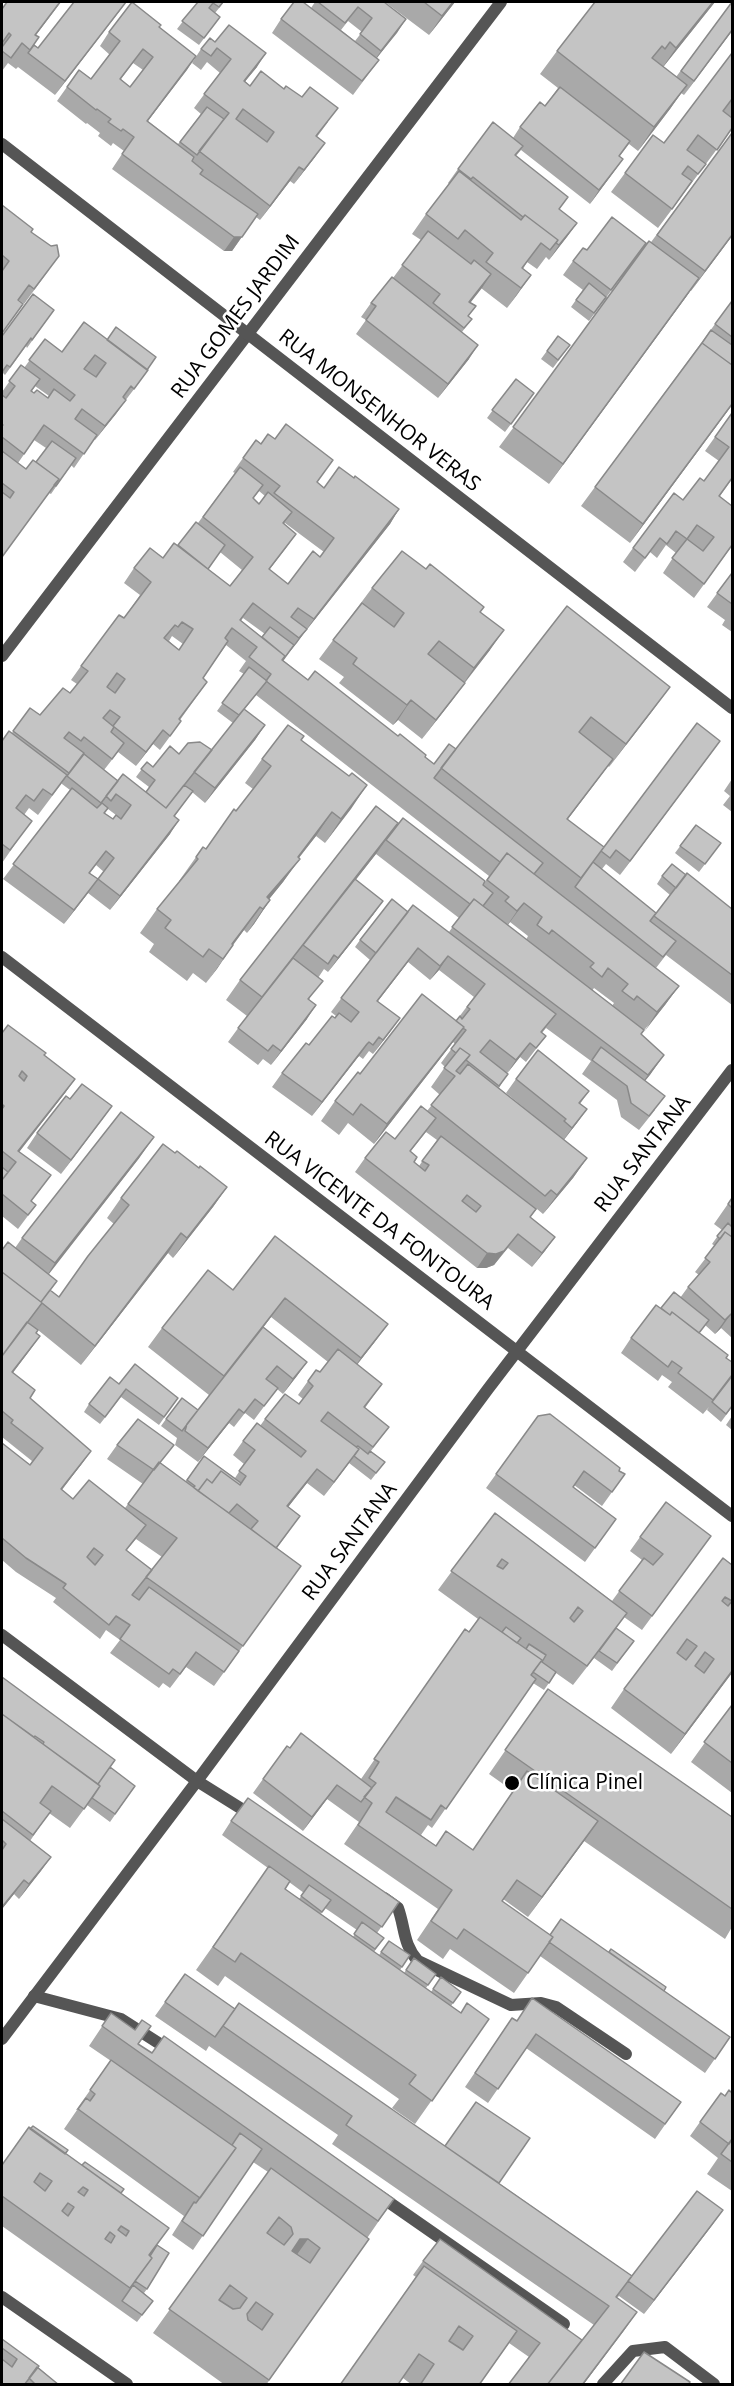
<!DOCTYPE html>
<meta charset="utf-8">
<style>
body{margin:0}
#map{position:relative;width:734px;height:2386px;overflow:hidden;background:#fff;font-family:"Open Sans",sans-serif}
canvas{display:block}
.frame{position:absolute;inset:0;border:3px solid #000;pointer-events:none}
</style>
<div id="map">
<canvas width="734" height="2386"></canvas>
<div class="frame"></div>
</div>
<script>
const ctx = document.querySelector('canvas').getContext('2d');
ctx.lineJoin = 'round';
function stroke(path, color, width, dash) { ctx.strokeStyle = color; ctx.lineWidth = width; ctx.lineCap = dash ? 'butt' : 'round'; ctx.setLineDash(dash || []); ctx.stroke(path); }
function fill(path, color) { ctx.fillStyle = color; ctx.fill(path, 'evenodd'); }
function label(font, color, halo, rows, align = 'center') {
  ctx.font = font + ' "Open Sans",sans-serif'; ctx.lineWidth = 5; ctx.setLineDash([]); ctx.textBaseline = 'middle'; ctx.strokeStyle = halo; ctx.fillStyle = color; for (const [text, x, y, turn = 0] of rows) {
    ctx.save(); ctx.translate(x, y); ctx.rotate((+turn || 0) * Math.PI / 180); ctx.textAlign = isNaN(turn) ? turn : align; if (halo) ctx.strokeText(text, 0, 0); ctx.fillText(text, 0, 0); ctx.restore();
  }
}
const service = new Path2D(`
 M 197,1781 L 253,1816
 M 384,1898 L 398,1908 C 405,1927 403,1945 418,1961 L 511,2005 L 541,2003 L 556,2007 L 626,2054
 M 34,1996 L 121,2019 L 171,2051
 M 377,2194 L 564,2324`);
const minor = new Path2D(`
 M 2,656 L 501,2
 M 2,1635 L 197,1781
 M 2,2297 L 127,2384
 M 603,2384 L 633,2351 L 665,2347 L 714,2384`);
const tertiary = new Path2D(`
 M 2,144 L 732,708
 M 2,957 L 732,1516
 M 2,2039 L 197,1781 L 488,1389 L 732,1070`);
const wall = new Path2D(`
 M 198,2 L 224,2 L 215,13 L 220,17 L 199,45 L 177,29 Z
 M 315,2 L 384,2 L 406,19 L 377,58 L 379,60 L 353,95 L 272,33 L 281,19 L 311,8 ZM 348,21 L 362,32 L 355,41 L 341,30 Z
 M 385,2 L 455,2 L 429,35 Z
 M 715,2 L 663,67 L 676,77 L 732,2 L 732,31 L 684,95 L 681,93 L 670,109 L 638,151 L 629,144 L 619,157 L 623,159 L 590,204 L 521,150 L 516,156 L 559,209 L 577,223 L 549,260 L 546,257 L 537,269 L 527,262 L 523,269 L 531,275 L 507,308 L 481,288 L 470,302 L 476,306 L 468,316 L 472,319 L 462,332 L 469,359 L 438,398 L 356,334 L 366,320 L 361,317 L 371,303 L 393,278 L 421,240 L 412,234 L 426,214 L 449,184 L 448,183 L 458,169 L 513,138 L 520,127 L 545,106 L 558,88 L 540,74 L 557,51 Z
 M 2,9 L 36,35 L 34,45 L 38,48 L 121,9 L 55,95 L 18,67 L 16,69 L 8,63 L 2,71 Z
 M 159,27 L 196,56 L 148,121 L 178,144 L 201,114 L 194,108 L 220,73 L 207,62 L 201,70 L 192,63 L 201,49 L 215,42 L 257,67 L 245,81 L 250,86 L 328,122 L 317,137 L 315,157 L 294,184 L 290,181 L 260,220 L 256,217 L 232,251 L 224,251 L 112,169 L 124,151 L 113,143 L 111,146 L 98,136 L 100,133 L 87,123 L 86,124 L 57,101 L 79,70 L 91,79 L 110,55 L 100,46 L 109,32 ZM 133,63 L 143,70 L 130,87 L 121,79 Z
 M 732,53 L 732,129 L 658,228 L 611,192 L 625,173 L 664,143 Z
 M 732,133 L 732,236 L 691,291 L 691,290 L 549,484 L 499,447 Z
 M 2,205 L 31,232 L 49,270 L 24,304 L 19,300 L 2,334 Z
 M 646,243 L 589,321 L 571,307 L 583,290 L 563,275 L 573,261 L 587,250 Z
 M 732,301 L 732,405 L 630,543 L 581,506 Z
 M 54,310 L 27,348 L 26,346 L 5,375 L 2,372 L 2,336 Z
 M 84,322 L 147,370 L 138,384 L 95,440 L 94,439 L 74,468 L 71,465 L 51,494 L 49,493 L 2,557 L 2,392 L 21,365 L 24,368 L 45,339 L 62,352 ZM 35,386 L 49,396 L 48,398 L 34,393 L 32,391 ZM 34,440 L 46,448 L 36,462 L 26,469 L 18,463 Z
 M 558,336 L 570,345 L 553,368 L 541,359 Z
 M 516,379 L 534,393 L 505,432 L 487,418 Z
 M 732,413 L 732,479 L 720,496 L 732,546 L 694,598 L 663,573 L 676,553 L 666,545 L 657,558 L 650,552 L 635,572 L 623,562 L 633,548 L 704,481 L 719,461 L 705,451 Z
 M 256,440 L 324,488 L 354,478 L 399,509 L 390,524 L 283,660 L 308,680 L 425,757 L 434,764 L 456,749 L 567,606 L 653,710 L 609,767 L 608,766 L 568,819 L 591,865 L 601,851 L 720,741 L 620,875 L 606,864 L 602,869 L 656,913 L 670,895 L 657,884 L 662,876 L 686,875 L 732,909 L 732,1005 L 666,955 L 656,968 L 679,986 L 665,1005 L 641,1034 L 664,1055 L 645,1081 L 655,1110 L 639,1130 L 621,1117 L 617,1100 L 582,1074 L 591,1061 L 546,1028 L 542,1033 L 546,1036 L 526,1062 L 520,1057 L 507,1073 L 499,1088 L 556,1134 L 506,1093 L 516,1079 L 589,1091 L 580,1104 L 587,1109 L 564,1140 L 587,1158 L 573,1178 L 543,1214 L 537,1209 L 530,1217 L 555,1237 L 532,1267 L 508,1248 L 494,1265 L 486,1268 L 477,1268 L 355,1172 L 365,1158 L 395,1139 L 427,1111 L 440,1095 L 431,1087 L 445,1067 L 441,1063 L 455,1044 L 453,1042 L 374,1144 L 348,1123 L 339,1135 L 321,1121 L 335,1101 L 360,1074 L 456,1021 L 474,997 L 439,970 L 430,980 L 408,962 L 378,1001 L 390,1032 L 373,1054 L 369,1051 L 363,1059 L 359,1056 L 357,1058 L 312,1116 L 272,1087 L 282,1073 L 336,1016 L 331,1012 L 370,960 L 355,947 L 360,940 L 408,912 L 449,932 L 459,918 L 376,854 L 355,880 L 383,901 L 373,915 L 328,972 L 324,969 L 318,978 L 309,1000 L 307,1019 L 271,1065 L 263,1059 L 258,1065 L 228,1042 L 247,1016 L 226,1000 L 240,980 L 398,823 L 483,885 L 489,876 L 256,695 L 244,710 L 265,725 L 255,740 L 205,803 L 192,792 L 175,816 L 170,834 L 110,910 L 88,893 L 64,924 L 3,879 L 70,790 L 62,784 L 62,783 L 38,815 L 29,808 L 24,815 L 18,840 L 2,863 L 2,741 L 12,733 L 30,708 L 40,715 L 70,693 L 77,684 L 71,680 L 81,666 L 124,618 L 140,595 L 124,583 L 134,568 L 163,558 L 178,545 L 198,523 L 235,473 L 233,472 ZM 259,491 L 265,496 L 259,504 L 253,499 ZM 285,523 L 324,552 L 320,557 L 288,584 L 269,569 L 296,534 L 284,524 ZM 220,552 L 242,570 L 230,586 L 208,569 ZM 243,618 L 265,634 L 262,637 L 241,621 ZM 172,636 L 183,644 L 179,650 L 169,641 ZM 226,645 L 246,661 L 239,671 L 244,674 L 217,711 L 233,723 L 212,750 L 179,754 L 153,767 L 147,762 L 136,777 L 149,787 L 146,792 L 118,781 L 104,770 L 118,752 L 136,766 L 153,744 L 160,750 L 171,735 L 180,720 L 207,682 L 203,678 ZM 108,809 L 116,815 L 113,819 L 105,813 ZM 96,865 L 104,872 L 98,879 L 90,873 ZM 510,922 L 528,936 L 526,940 L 508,925 ZM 594,988 L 614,1003 L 612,1006 L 592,991 ZM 426,1132 L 437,1140 L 419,1166 L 414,1162 L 410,1152 Z
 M 732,573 L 732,632 L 722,625 L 725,620 L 707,607 Z
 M 372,588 L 480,612 L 490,650 L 422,739 L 398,720 L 393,725 L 339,683 L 344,677 L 319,659 Z
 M 301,740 L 349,776 L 367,785 L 325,843 L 316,836 L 299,858 L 283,882 L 269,899 L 270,900 L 254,924 L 247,933 L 244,930 L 206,983 L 193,973 L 187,981 L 149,952 L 154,944 L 140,933 L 157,909 L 180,881 L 179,881 L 196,857 L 206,849 L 253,789 L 245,783 L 262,759 Z
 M 732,779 L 732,812 L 723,805 L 730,796 L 724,791 Z
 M 696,825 L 721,843 L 699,872 L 675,853 Z
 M 2,1033 L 44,1055 L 75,1079 L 65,1093 L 19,1151 L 41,1189 L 31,1201 L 36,1205 L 18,1229 L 2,1216 Z
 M 70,1099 L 112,1106 L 61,1174 L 27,1148 L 37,1133 Z
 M 175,1153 L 227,1187 L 213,1207 L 173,1258 L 168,1253 L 81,1365 L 38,1330 L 36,1333 L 40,1336 L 13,1372 L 30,1398 L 91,1451 L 62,1490 L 73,1499 L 125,1508 L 143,1484 L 107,1459 L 117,1445 L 161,1463 L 185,1482 L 204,1456 L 235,1478 L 244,1464 L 233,1455 L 243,1441 L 260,1426 L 265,1419 L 299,1404 L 303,1399 L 298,1395 L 308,1381 L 320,1372 L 328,1362 L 271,1317 L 263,1328 L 307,1362 L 283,1394 L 277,1389 L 254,1420 L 245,1413 L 234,1427 L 229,1423 L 198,1462 L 175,1445 L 177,1438 L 161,1426 L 166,1419 L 198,1410 L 209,1395 L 148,1347 L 162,1328 L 233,1290 L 275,1236 L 388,1324 L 357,1365 L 382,1384 L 365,1408 L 389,1427 L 371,1451 L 385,1462 L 371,1480 L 349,1463 L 324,1496 L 307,1483 L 288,1507 L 290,1530 L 277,1548 L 301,1566 L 214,1686 L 186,1667 L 170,1688 L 163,1683 L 159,1688 L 110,1653 L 120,1640 L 106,1630 L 100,1639 L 53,1602 L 56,1598 L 16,1572 L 2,1560 L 2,1443 L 30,1465 L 32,1461 L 2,1437 L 3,1434 L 2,1433 L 2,1250 L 15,1248 L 22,1238 L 140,1157 L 48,1274 L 57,1281 L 50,1291 L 59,1297 L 114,1224 L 107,1218 L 121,1198 ZM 136,1539 L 162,1557 L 152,1570 L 126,1551 Z
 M 732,1198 L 732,1338 L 721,1328 L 715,1334 L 705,1325 L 699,1333 L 726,1358 L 732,1407 L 721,1422 L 707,1410 L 709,1407 L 703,1414 L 668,1387 L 672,1382 L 662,1375 L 658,1381 L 621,1353 L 631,1338 L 661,1308 L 680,1298 L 688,1287 L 699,1275 L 695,1272 L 715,1246 L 712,1244 L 722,1230 L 714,1224 Z
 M 119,1384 L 178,1398 L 159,1425 L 121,1397 L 100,1424 L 84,1412 L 89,1404 Z
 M 538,1416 L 625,1474 L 602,1506 L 574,1485 L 573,1487 L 616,1519 L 585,1562 L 486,1488 Z
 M 732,1416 L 732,1430 L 726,1425 Z
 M 495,1513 L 612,1601 L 642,1560 L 630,1551 L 640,1537 L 711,1536 L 642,1630 L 624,1617 L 616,1628 L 629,1648 L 612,1671 L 594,1658 L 573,1685 L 556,1673 L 544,1690 L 533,1683 L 432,1828 L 428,1825 L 421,1835 L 436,1846 L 473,1850 L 513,1791 L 489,1774 L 548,1689 L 732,1817 L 732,1927 L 725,1939 L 584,1841 L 528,1917 L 503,1899 L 502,1901 L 550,1935 L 664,1991 L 730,2037 L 705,2073 L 540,1956 L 514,1993 L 450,1949 L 443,1959 L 417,1940 L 438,1909 L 344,1844 L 359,1822 L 327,1799 L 303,1831 L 253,1793 L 263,1779 L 365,1783 L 361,1779 L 465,1629 L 469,1632 L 478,1619 L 438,1590 Z
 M 732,1565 L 732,1673 L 671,1754 L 611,1708 L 624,1689 Z
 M 2,1677 L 110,1767 L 135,1786 L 110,1822 L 87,1805 L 70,1828 L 49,1813 L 30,1841 L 51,1857 L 19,1899 L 14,1894 L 2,1909 Z
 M 732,1705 L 732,1793 L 691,1762 Z
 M 231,1821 L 399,1902 L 377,1933 L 384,1938 L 374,1952 L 379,1955 L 389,1941 L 410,1955 L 400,1970 L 404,1973 L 414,1958 L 436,1974 L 426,1988 L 431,1992 L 441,1977 L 461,1992 L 451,2006 L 461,2013 L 489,2019 L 415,2124 L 392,2108 L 399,2099 L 225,1976 L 218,1986 L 196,1970 L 268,1868 L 222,1835 ZM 289,1882 L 304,1893 L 299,1899 L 285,1889 ZM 325,1908 L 357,1930 L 353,1937 L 321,1914 Z
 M 185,1974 L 235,2009 L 499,2183 L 632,2276 L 713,2224 L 644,2314 L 619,2296 L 617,2298 L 637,2312 L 583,2385 L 508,2385 L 529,2357 L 509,2343 L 479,2385 L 412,2385 L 403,2378 L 340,2385 L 416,2277 L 413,2275 L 423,2261 L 582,2340 L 594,2325 L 332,2144 L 338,2135 L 209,2046 L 206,2051 L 155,2016 Z
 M 111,2013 L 138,2044 L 152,2053 L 394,2199 L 266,2385 L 225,2385 L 153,2333 L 268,2172 L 253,2162 L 193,2250 L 172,2235 L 184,2216 L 64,2129 L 77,2110 L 76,2110 L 111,2061 L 89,2046 Z
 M 512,2018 L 517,2021 L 681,2102 L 655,2139 L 526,2048 L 488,2103 L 465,2087 Z
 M 732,2093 L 732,2191 L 707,2174 L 718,2158 L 690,2136 L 700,2122 L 725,2096 Z
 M 65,2154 L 121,2193 L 157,2245 L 147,2289 L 144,2293 L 153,2301 L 137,2322 L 2,2226 L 2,2165 Z
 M 2,2339 L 38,2367 L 59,2385 L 2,2385 Z`);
const shadedWall = new Path2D(`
 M 60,2 L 61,2 L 27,47 L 26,47 Z
 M 126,2 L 121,9 L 55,95 L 65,81 Z
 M 453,2 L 455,2 L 429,35 L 442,16 Z
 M 713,2 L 715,2 L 660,71 L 676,48 Z
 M 406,19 L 397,33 L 371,65 L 381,51 Z
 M 732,30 L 732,31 L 684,95 L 694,81 Z
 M 266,53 L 257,67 L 234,95 L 244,81 Z
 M 196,56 L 187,70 L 137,135 L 147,121 Z
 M 687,85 L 670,109 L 638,151 L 654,127 Z
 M 325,143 L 315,157 L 294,184 L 304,170 Z
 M 623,159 L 613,173 L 590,204 L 599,190 Z
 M 299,167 L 290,181 L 260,220 L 270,206 Z
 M 577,223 L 567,237 L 549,260 L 559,245 Z
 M 248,228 L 232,251 L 224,251 L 234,237 Z
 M 732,235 L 732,236 L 691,291 L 705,271 Z
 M 491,274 L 482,288 L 460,316 L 469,302 Z
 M 531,275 L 517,295 L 507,308 L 521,288 Z
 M 699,278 L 686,297 L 549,484 L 563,464 Z
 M 478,345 L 469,359 L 438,398 L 448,384 Z
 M 126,400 L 116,414 L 95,440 L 105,426 Z
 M 732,404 L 732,405 L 630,543 L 643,524 Z
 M 399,509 L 390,524 L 304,633 L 314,619 Z
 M 296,534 L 286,548 L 259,583 L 269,569 Z
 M 307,629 L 297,643 L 281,662 L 299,638 Z
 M 504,630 L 490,650 L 461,687 L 474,668 Z
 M 465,683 L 451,702 L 422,739 L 436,720 Z
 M 670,687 L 653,710 L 609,767 L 626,744 Z
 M 411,700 L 398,720 L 393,725 L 407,705 Z
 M 265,725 L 255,740 L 205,803 L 215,788 Z
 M 163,730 L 153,744 L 136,766 L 146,752 Z
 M 720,741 L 710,755 L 620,875 L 630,861 Z
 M 613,759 L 596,782 L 550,842 L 567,819 Z
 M 367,785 L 351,809 L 325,843 L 341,819 Z
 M 332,812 L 316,836 L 281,880 L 298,857 Z
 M 179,820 L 170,834 L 110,910 L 120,896 Z
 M 398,823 L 376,854 L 304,946 L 303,945 L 248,1017 L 262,997 Z
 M 300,859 L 283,882 L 262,908 L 267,897 Z
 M 98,879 L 88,893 L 64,924 L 74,910 Z
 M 270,900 L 254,924 L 247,933 L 263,909 Z
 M 383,901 L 373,915 L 328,972 L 338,958 Z
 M 524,903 L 510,922 L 504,930 L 517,911 Z
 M 260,907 L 244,930 L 222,959 L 232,944 Z
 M 233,945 L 217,969 L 206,983 L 223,959 Z
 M 418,948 L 408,962 L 367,1015 L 377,1001 Z
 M 448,956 L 439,970 L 430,980 L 440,966 Z
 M 679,986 L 665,1005 L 644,1032 L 657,1012 Z
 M 316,1005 L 307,1019 L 271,1065 L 281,1051 Z
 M 400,1018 L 390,1032 L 373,1054 L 383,1040 Z
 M 464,1027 L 450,1046 L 374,1144 L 387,1124 Z
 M 369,1042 L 359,1056 L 312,1116 L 322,1102 Z
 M 530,1043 L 520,1057 L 506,1075 L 516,1060 Z
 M 664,1055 L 650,1075 L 634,1094 L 648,1075 Z
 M 75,1079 L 65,1093 L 13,1160 L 18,1151 Z
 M 112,1106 L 102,1120 L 61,1174 L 71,1160 Z
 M 587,1109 L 577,1123 L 562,1142 L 572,1128 Z
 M 154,1137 L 140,1157 L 42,1283 L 55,1263 Z
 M 587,1158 L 573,1178 L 543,1214 L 557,1195 Z
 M 227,1187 L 213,1207 L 173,1258 L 187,1238 Z
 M 181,1233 L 168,1253 L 81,1365 L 95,1346 Z
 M 518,1234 L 494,1265 L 486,1268 L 477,1268 L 487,1253 Z
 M 555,1237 L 545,1251 L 532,1267 L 542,1253 Z
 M 285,1298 L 271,1317 L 210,1396 Z
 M 731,1314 L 721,1328 L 715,1334 L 725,1320 Z
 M 388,1324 L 374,1343 L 347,1377 L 361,1358 Z
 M 40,1336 L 30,1350 L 3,1386 L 12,1372 Z
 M 307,1362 L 297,1376 L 283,1394 L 293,1379 Z
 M 239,1409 L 229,1423 L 198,1462 L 208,1448 Z
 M 359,1449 L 349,1463 L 324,1496 L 334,1482 Z
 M 91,1451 L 81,1465 L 51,1503 L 61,1489 Z
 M 317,1469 L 307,1483 L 278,1520 L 287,1506 Z
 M 732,1671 L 732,1673 L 671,1754 L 685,1734 Z
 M 337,1785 L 327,1799 L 303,1831 L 312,1817 Z
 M 598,1821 L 585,1840 L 528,1917 L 542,1897 Z
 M 51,1857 L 41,1871 L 19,1899 L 29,1884 Z
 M 24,1880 L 14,1894 L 2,1909 L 2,1907 Z
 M 723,2210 L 713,2224 L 644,2314 L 654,2300 Z
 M 300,2239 L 308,2239 L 291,2263 L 284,2263 Z
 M 637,2312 L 623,2332 L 583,2385 L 582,2385 Z`);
const building = new Path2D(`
 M 7,2 L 60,2 L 35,35 L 39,37 L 30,50 L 22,43 L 11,58 L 2,51 L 2,47 L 11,35 L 9,33 L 2,43 L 2,9 Z
 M 74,2 L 126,2 L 65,81 L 28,53 L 34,45 L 38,48 Z
 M 132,2 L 161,25 L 159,27 L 196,56 L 147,121 L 194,157 L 192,161 L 203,170 L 200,174 L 258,214 L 242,237 L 234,237 L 122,154 L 134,137 L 123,129 L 121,131 L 108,122 L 111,119 L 97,109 L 96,110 L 67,87 L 79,70 L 91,79 L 120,41 L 109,32 ZM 143,49 L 153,57 L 130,87 L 120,79 Z
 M 198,2 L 223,2 L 219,7 L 213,3 L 209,8 L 220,17 L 204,38 L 182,21 Z
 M 294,2 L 303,2 L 379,60 L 362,81 L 281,19 Z
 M 318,2 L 384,2 L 406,19 L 381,51 L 360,34 L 372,18 L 358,7 L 345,23 Z
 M 424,2 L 453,2 L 442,16 Z
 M 595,2 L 713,2 L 676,48 L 670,42 L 665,49 L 662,46 L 652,58 L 687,85 L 654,127 L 557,51 Z
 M 732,2 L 732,30 L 694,81 L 681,71 Z
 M 229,25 L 266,53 L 244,81 L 250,86 L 261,71 L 284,89 L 286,86 L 302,97 L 310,87 L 338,108 L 316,136 L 325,143 L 304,170 L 299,167 L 270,206 L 199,151 L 229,113 L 204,94 L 231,59 L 217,48 L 211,56 L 201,49 L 210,38 L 215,42 ZM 243,109 L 274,132 L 267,142 L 236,119 Z
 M 732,53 L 732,99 L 723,111 L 732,118 L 732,128 L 717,150 L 698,135 L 687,150 L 706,164 L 698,174 L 688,166 L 682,174 L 692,181 L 672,209 L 625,173 L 653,135 L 664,143 Z
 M 560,87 L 630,141 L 619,156 L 623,159 L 599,190 L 520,127 L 540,102 L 545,106 Z
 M 207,107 L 224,119 L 197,155 L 180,142 Z
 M 493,122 L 523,146 L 515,155 L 568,197 L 559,209 L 577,223 L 559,245 L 556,243 L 558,240 L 525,215 L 523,217 L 473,177 L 471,179 L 458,169 Z
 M 732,133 L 732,235 L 705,271 L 657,235 Z
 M 459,171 L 521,220 L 525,215 L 558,240 L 550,250 L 541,243 L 522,268 L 531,275 L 521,288 L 486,262 L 493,253 L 465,230 L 458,239 L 426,214 Z
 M 2,205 L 33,229 L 31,232 L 51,246 L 57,245 L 59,256 L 34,289 L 29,285 L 18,300 L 23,304 L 2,333 L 2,271 L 9,261 L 2,255 Z
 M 612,217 L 646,243 L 611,290 L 573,261 L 583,248 L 587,250 Z
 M 428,231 L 471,264 L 474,260 L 491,274 L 469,302 L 476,306 L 468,316 L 472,319 L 464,328 L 433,303 L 440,294 L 402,265 Z
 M 649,241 L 699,278 L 563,464 L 513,427 Z
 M 392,277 L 478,345 L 448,384 L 366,320 L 376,306 L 371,303 Z
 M 589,283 L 606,297 L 594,313 L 576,300 Z
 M 33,294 L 54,310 L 32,340 L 31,338 L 10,367 L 7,365 L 2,372 L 2,336 Z
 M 732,301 L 732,337 L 715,324 Z
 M 84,322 L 148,370 L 134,389 L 131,386 L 123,397 L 126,400 L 105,426 L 82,409 L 75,419 L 97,435 L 84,454 L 44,425 L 24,454 L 2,437 L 2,426 L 3,425 L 2,424 L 2,395 L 6,398 L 15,386 L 9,381 L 21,365 L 40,379 L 31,391 L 34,393 L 37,390 L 48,398 L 54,389 L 70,401 L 75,395 L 29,360 L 45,339 L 62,352 ZM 95,355 L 106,363 L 96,377 L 84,369 Z
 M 116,327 L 156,357 L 147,370 L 107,340 Z
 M 711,330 L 732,345 L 732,365 L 702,343 Z
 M 558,336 L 570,345 L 558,360 L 547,351 Z
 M 702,343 L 732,365 L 732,404 L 643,524 L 595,487 Z
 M 516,379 L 534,393 L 511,424 L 492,410 Z
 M 732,413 L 732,478 L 719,496 L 732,506 L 732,545 L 704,584 L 672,558 L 687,539 L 703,551 L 714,537 L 697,525 L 687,539 L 676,531 L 667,544 L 660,538 L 645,558 L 633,548 L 674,493 L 683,500 L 700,478 L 704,481 L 729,447 L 715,437 Z
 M 286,424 L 333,460 L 317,482 L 324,488 L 339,467 L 354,478 L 355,476 L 399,509 L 314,619 L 298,608 L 291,617 L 307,629 L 299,638 L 253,603 L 240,620 L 285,656 L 282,660 L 308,680 L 315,671 L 398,736 L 400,734 L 426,755 L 425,757 L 434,764 L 449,744 L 456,749 L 434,778 L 543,863 L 534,874 L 507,853 L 500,862 L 266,681 L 271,674 L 249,657 L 257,647 L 232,628 L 225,638 L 228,641 L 203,678 L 207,682 L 179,719 L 181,721 L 170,736 L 163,730 L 146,752 L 113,726 L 120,717 L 110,710 L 103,718 L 114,727 L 111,732 L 124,743 L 112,759 L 84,737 L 81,741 L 69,732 L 64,738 L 84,753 L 69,773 L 13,731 L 30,708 L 40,715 L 63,688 L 70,693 L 88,671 L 81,666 L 119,615 L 124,618 L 151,582 L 134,568 L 150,548 L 163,558 L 174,543 L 230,586 L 253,557 L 203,517 L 240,467 L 263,485 L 253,498 L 259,504 L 268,492 L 292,512 L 283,523 L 296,534 L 269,569 L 288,584 L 313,551 L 320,557 L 334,538 L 274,493 L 280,486 L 243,458 L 256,440 L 261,444 L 268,434 L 275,439 ZM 182,622 L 193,629 L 179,650 L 164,638 L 175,625 L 178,627 ZM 117,673 L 125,679 L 115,693 L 107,687 Z
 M 52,441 L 76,458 L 56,486 L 54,485 L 59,479 L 36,462 Z
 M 2,451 L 26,469 L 33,460 L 59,479 L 2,557 L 2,492 L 10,498 L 14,492 L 2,483 Z
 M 196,522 L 225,545 L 208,569 L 178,545 Z
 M 402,551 L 426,569 L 430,564 L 484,607 L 480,612 L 504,630 L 474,668 L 439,641 L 428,654 L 465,683 L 436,720 L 411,700 L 407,705 L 353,664 L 357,658 L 333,640 L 362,603 L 394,627 L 404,613 L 372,588 Z
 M 732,573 L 732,604 L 717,593 Z
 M 567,606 L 670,687 L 626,744 L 591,717 L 579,732 L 613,759 L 567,819 L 604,847 L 581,878 L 441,768 Z
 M 270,627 L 294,645 L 283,660 L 285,656 L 262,637 Z
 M 249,667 L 267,681 L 239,715 L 222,703 Z
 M 244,709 L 265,725 L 215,788 L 194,772 Z
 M 697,723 L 720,741 L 630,861 L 616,850 L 610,858 L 601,851 Z
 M 288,725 L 304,736 L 301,740 L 349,776 L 352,773 L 367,785 L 341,819 L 332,812 L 298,857 L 300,859 L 267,897 L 270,900 L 263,909 L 260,907 L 232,944 L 233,945 L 223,959 L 209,949 L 203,957 L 165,928 L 171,920 L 157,909 L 198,859 L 196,857 L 203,847 L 206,849 L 234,809 L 236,811 L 271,766 L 262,759 Z
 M 9,731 L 67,775 L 52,795 L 43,789 L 34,801 L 26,795 L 16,808 L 32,821 L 10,850 L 2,844 L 2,741 Z
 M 200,742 L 212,750 L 166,808 L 146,792 L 155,780 L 141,769 L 147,762 L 153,767 L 170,746 L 179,754 L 188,743 Z
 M 84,754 L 118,781 L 101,803 L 67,776 Z
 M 123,774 L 166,808 L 184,785 L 193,791 L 174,816 L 179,820 L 120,896 L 98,879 L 74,910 L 13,864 L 72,788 L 97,808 L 102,803 L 108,808 L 104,813 L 113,819 L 116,815 L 121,819 L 131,805 L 116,794 L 111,801 L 106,796 ZM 106,851 L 114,858 L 98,879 L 89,873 Z
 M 376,806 L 398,823 L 262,997 L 240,980 Z
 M 403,818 L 485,881 L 483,885 L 493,893 L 483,906 L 474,899 L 470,904 L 386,840 Z
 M 696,825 L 721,843 L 705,864 L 680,846 Z
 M 507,853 L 679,986 L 657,1012 L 637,996 L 634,1000 L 622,991 L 628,984 L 608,968 L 602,977 L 590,967 L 594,963 L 552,930 L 549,934 L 537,925 L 542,917 L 524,903 L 517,911 L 505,901 L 509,897 L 487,880 Z
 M 593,862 L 656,913 L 650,921 L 676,941 L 663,957 L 575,887 Z
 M 672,864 L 686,875 L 676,888 L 662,876 Z
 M 687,873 L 732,909 L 732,975 L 654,916 Z
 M 355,879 L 383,901 L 338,958 L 334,955 L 328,964 L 303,945 Z
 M 392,899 L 408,912 L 376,953 L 360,940 Z
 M 474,899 L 644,1030 L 641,1034 L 664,1055 L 648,1075 L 452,927 Z
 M 413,905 L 556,1014 L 541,1032 L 546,1036 L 536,1048 L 530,1043 L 516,1060 L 490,1040 L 480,1052 L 508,1074 L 499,1086 L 466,1060 L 470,1055 L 460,1048 L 456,1053 L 451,1049 L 466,1030 L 463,1028 L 464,1027 L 456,1021 L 460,1016 L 462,1019 L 470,1009 L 467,1007 L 485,984 L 448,956 L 440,966 L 418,948 L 377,1001 L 400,1018 L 383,1040 L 379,1037 L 373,1045 L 369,1042 L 367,1044 L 322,1102 L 282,1073 L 306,1043 L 309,1045 L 332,1016 L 335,1018 L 339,1013 L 351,1022 L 359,1012 L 341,998 Z
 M 293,958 L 323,981 L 308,999 L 316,1005 L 281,1051 L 273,1045 L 268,1051 L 238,1028 Z
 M 422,994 L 464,1027 L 387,1124 L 361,1104 L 353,1115 L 335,1101 L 358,1072 L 360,1074 Z
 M 8,1025 L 46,1053 L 44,1055 L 75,1079 L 18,1151 L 51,1175 L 31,1201 L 36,1205 L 28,1215 L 2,1194 L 2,1180 L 16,1162 L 2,1151 L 2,1109 L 4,1106 L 2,1104 L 2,1033 ZM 22,1071 L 27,1076 L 24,1081 L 19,1076 Z
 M 601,1047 L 665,1096 L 649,1116 L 631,1103 L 627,1086 L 592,1060 Z
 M 460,1048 L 470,1055 L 456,1071 L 460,1074 L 468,1064 L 587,1158 L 557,1195 L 551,1190 L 545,1196 L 431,1105 L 455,1076 L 444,1068 Z
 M 538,1050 L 589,1091 L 579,1103 L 587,1109 L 572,1128 L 564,1121 L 566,1119 L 516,1079 Z
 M 82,1084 L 112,1106 L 71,1160 L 37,1133 L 66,1096 L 70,1099 Z
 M 421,1106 L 436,1118 L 410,1151 L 417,1157 L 414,1162 L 425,1171 L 429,1165 L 422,1161 L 441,1136 L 536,1209 L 530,1217 L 555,1237 L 542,1253 L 518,1234 L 504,1251 L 496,1254 L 487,1253 L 365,1158 L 386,1132 L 395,1139 ZM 467,1195 L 481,1206 L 476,1212 L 462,1201 Z
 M 121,1112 L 154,1137 L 55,1263 L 22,1238 Z
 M 163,1144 L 175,1153 L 177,1151 L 199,1168 L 200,1166 L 227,1187 L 187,1238 L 181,1233 L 95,1346 L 42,1303 L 2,1356 L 2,1272 L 41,1302 L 50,1290 L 59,1297 L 88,1256 L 129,1205 L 121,1198 Z
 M 2,1167 L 8,1172 L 2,1180 Z
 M 732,1198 L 732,1208 L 728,1204 Z
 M 728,1223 L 732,1227 L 732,1237 L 725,1232 L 720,1239 L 717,1236 Z
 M 725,1232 L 732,1237 L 732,1315 L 731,1314 L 725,1320 L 688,1287 L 710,1262 L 705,1258 Z
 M 275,1236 L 388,1324 L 361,1358 L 285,1298 L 224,1376 L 162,1328 L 208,1270 L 233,1290 Z
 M 8,1242 L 57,1281 L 41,1302 L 2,1272 L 2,1250 Z
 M 674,1292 L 709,1320 L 699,1333 L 672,1312 L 670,1315 L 661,1308 Z
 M 656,1305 L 670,1315 L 672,1312 L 728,1355 L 726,1358 L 732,1362 L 732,1375 L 713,1400 L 678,1373 L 682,1368 L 672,1361 L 668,1367 L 631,1338 Z
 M 27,1322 L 38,1330 L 36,1333 L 40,1336 L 12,1372 L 35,1390 L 30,1398 L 91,1451 L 61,1489 L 73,1499 L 89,1480 L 146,1525 L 126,1550 L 152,1570 L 132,1595 L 139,1600 L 149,1587 L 239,1651 L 224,1672 L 196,1652 L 180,1674 L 173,1669 L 169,1674 L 120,1639 L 130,1625 L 116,1616 L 109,1625 L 63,1588 L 66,1584 L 26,1558 L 2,1538 L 2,1443 L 30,1465 L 43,1448 L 11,1423 L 13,1420 L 2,1411 L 2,1356 ZM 94,1548 L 103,1555 L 95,1565 L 87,1557 Z
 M 263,1327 L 307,1362 L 293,1379 L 277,1366 L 266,1379 L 278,1388 L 264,1406 L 255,1399 L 244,1413 L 239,1409 L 208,1448 L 185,1431 L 187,1424 Z
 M 338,1349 L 382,1384 L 364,1407 L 389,1427 L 373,1447 L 328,1412 L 321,1421 L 359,1449 L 334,1482 L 317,1469 L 287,1506 L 300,1516 L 276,1548 L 251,1529 L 258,1521 L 237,1504 L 229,1513 L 198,1491 L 207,1479 L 212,1483 L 221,1471 L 240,1485 L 246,1476 L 239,1471 L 255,1450 L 243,1441 L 257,1423 L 301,1457 L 306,1451 L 265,1419 L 285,1394 L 299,1404 L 313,1386 L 308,1381 L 316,1370 L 320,1372 Z
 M 135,1364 L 178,1398 L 164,1417 L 126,1389 L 105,1417 L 89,1404 L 110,1377 L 119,1384 Z
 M 732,1376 L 732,1406 L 726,1414 L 712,1402 Z
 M 182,1398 L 198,1410 L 182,1431 L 166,1419 Z
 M 550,1414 L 620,1468 L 619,1471 L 625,1474 L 612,1492 L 584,1471 L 573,1487 L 616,1519 L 595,1548 L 496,1474 L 538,1416 Z
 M 138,1419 L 174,1445 L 154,1470 L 117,1445 Z
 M 358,1446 L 368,1454 L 370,1451 L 385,1462 L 376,1473 L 354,1456 L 359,1449 L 356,1447 Z
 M 204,1456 L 241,1483 L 240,1485 L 221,1471 L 212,1483 L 207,1479 L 198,1491 L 193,1487 L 195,1486 L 187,1480 Z
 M 159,1462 L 301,1566 L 243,1646 L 146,1577 L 177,1538 L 128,1504 Z
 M 666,1502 L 711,1536 L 652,1616 L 619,1591 L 644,1558 L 653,1565 L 663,1554 L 640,1537 Z
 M 495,1513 L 627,1613 L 587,1666 L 451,1571 ZM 502,1559 L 508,1563 L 503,1569 L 497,1566 ZM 578,1607 L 583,1611 L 574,1622 L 570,1618 Z
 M 723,1558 L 732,1565 L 732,1671 L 685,1734 L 624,1689 ZM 725,1597 L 732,1601 L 728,1606 L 722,1601 ZM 687,1639 L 697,1646 L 686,1660 L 677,1653 ZM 705,1652 L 714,1659 L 704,1673 L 695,1666 Z
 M 480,1617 L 542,1660 L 531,1675 L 536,1679 L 446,1809 L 441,1805 L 431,1820 L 396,1797 L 386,1812 L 436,1846 L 446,1831 L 473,1850 L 527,1771 L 598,1821 L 542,1897 L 517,1880 L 502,1901 L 553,1937 L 528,1973 L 464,1929 L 457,1939 L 431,1921 L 452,1890 L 358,1825 L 372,1803 L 364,1797 L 376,1783 L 369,1778 L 379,1762 L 374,1759 L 465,1629 L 469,1632 Z
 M 506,1627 L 521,1638 L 517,1643 L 502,1632 Z
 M 616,1628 L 634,1641 L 617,1663 L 599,1651 Z
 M 529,1644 L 546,1655 L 542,1662 L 556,1672 L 549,1683 L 533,1672 L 542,1660 L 526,1649 Z
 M 2,1677 L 115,1760 L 98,1784 L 43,1744 L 44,1742 L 35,1736 L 34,1737 L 2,1714 Z
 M 548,1689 L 732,1817 L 732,1909 L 505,1750 Z
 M 732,1705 L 732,1763 L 704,1742 Z
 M 2,1714 L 100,1786 L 84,1809 L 52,1786 L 40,1803 L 51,1811 L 33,1835 L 2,1811 Z
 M 301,1733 L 372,1788 L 361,1802 L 337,1785 L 312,1817 L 263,1779 L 287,1746 L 290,1748 Z
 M 110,1767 L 135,1786 L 115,1814 L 92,1798 L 100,1786 L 98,1784 Z
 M 248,1798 L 399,1902 L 382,1927 L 231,1821 Z
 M 2,1819 L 51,1857 L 29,1884 L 24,1880 L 2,1907 L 2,1850 L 6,1844 L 2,1840 Z
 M 269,1866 L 290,1881 L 285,1889 L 461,2013 L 467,2003 L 489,2019 L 432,2101 L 409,2084 L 416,2075 L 241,1953 L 235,1962 L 213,1947 Z
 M 309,1885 L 331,1900 L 322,1912 L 301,1896 Z
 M 561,1919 L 730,2037 L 715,2059 L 549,1942 L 553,1937 L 550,1935 Z
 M 362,1922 L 384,1938 L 375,1949 L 354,1934 Z
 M 389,1941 L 410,1955 L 402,1967 L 381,1952 Z
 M 611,1949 L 666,1987 L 664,1991 L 609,1952 Z
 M 414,1958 L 436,1974 L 428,1985 L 406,1970 Z
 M 185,1974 L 235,2009 L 215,2037 L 165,2002 Z
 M 441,1977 L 461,1992 L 453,2003 L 433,1989 Z
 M 532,1998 L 681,2102 L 665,2124 L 536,2034 L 498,2089 L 475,2073 L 512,2018 L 517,2021 Z
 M 239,2003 L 632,2276 L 616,2297 L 637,2312 L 582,2385 L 547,2385 L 609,2306 L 346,2125 L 352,2116 L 223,2026 Z
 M 111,2013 L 135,2030 L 142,2020 L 151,2026 L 138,2044 L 152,2053 L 164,2036 L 394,2199 L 378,2221 L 102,2026 Z
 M 111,2060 L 236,2148 L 200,2198 L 78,2109 L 86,2098 L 90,2101 L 95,2094 L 90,2090 Z
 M 729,2090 L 732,2093 L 732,2139 L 729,2144 L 700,2122 L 721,2093 L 725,2096 Z
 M 476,2102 L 530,2138 L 499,2183 L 445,2146 Z
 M 33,2126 L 68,2150 L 65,2154 L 30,2129 Z
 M 29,2127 L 169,2228 L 149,2255 L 152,2258 L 130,2288 L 2,2196 L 2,2165 ZM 40,2173 L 52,2181 L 45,2191 L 34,2182 ZM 83,2187 L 88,2190 L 84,2196 L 78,2192 ZM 68,2203 L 74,2207 L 68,2216 L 62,2211 ZM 121,2226 L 129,2231 L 126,2236 L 118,2230 ZM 110,2232 L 115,2236 L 111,2243 L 105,2239 Z
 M 240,2133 L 262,2149 L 203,2236 L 182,2221 L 194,2202 L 196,2203 L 236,2148 L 232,2145 Z
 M 732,2139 L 732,2162 L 721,2154 Z
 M 85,2162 L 124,2189 L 121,2193 L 82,2165 Z
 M 271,2168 L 369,2239 L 269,2380 L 169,2309 ZM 279,2217 L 291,2227 L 293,2234 L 284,2245 L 267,2233 ZM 300,2239 L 308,2239 L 320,2248 L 310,2263 L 292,2251 ZM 230,2285 L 247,2298 L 240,2308 L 233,2309 L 219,2300 ZM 256,2302 L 273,2314 L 262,2330 L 248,2320 L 247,2314 Z
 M 697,2191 L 723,2210 L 654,2300 L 628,2281 Z
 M 440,2239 L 582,2340 L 547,2385 L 508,2385 L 540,2343 L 423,2261 Z
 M 157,2245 L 169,2253 L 147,2289 L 135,2281 L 152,2258 L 150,2256 Z
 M 424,2266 L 517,2331 L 479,2385 L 420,2385 L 434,2364 L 419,2354 L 399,2383 L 402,2385 L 340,2385 ZM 459,2326 L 473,2336 L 463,2350 L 449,2341 Z
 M 133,2285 L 153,2301 L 142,2315 L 122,2301 Z
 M 2,2339 L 39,2366 L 24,2385 L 2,2385 L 2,2359 L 12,2367 L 17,2359 L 2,2348 Z
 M 644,2352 L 690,2382 L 688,2385 L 620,2385 Z
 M 37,2367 L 59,2385 L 36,2385 L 29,2378 Z`);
const markers = [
 [512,1783,8,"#000"]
];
const streetNames = [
 ["RUA GOMES JARDIM",236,317,-53],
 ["RUA MONSENHOR VERAS",379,411,38],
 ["RUA SANTANA",643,1154,-52],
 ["RUA VICENTE DA FONTOURA",379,1221,37],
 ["RUA SANTANA",350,1542,-53]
];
const poiNames = [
 ["Clínica Pinel",526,1783]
];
stroke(service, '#555', 12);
stroke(minor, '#555', 12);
stroke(tertiary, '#555', 12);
fill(wall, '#a9a9a9');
fill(shadedWall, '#898989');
fill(building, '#c4c4c4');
stroke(building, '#898989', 1.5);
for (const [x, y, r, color] of markers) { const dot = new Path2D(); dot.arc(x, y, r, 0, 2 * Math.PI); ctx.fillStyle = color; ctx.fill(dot); stroke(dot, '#fff', 2); }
label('21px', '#000', '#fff', streetNames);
label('21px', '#000', '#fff', poiNames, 'left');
</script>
